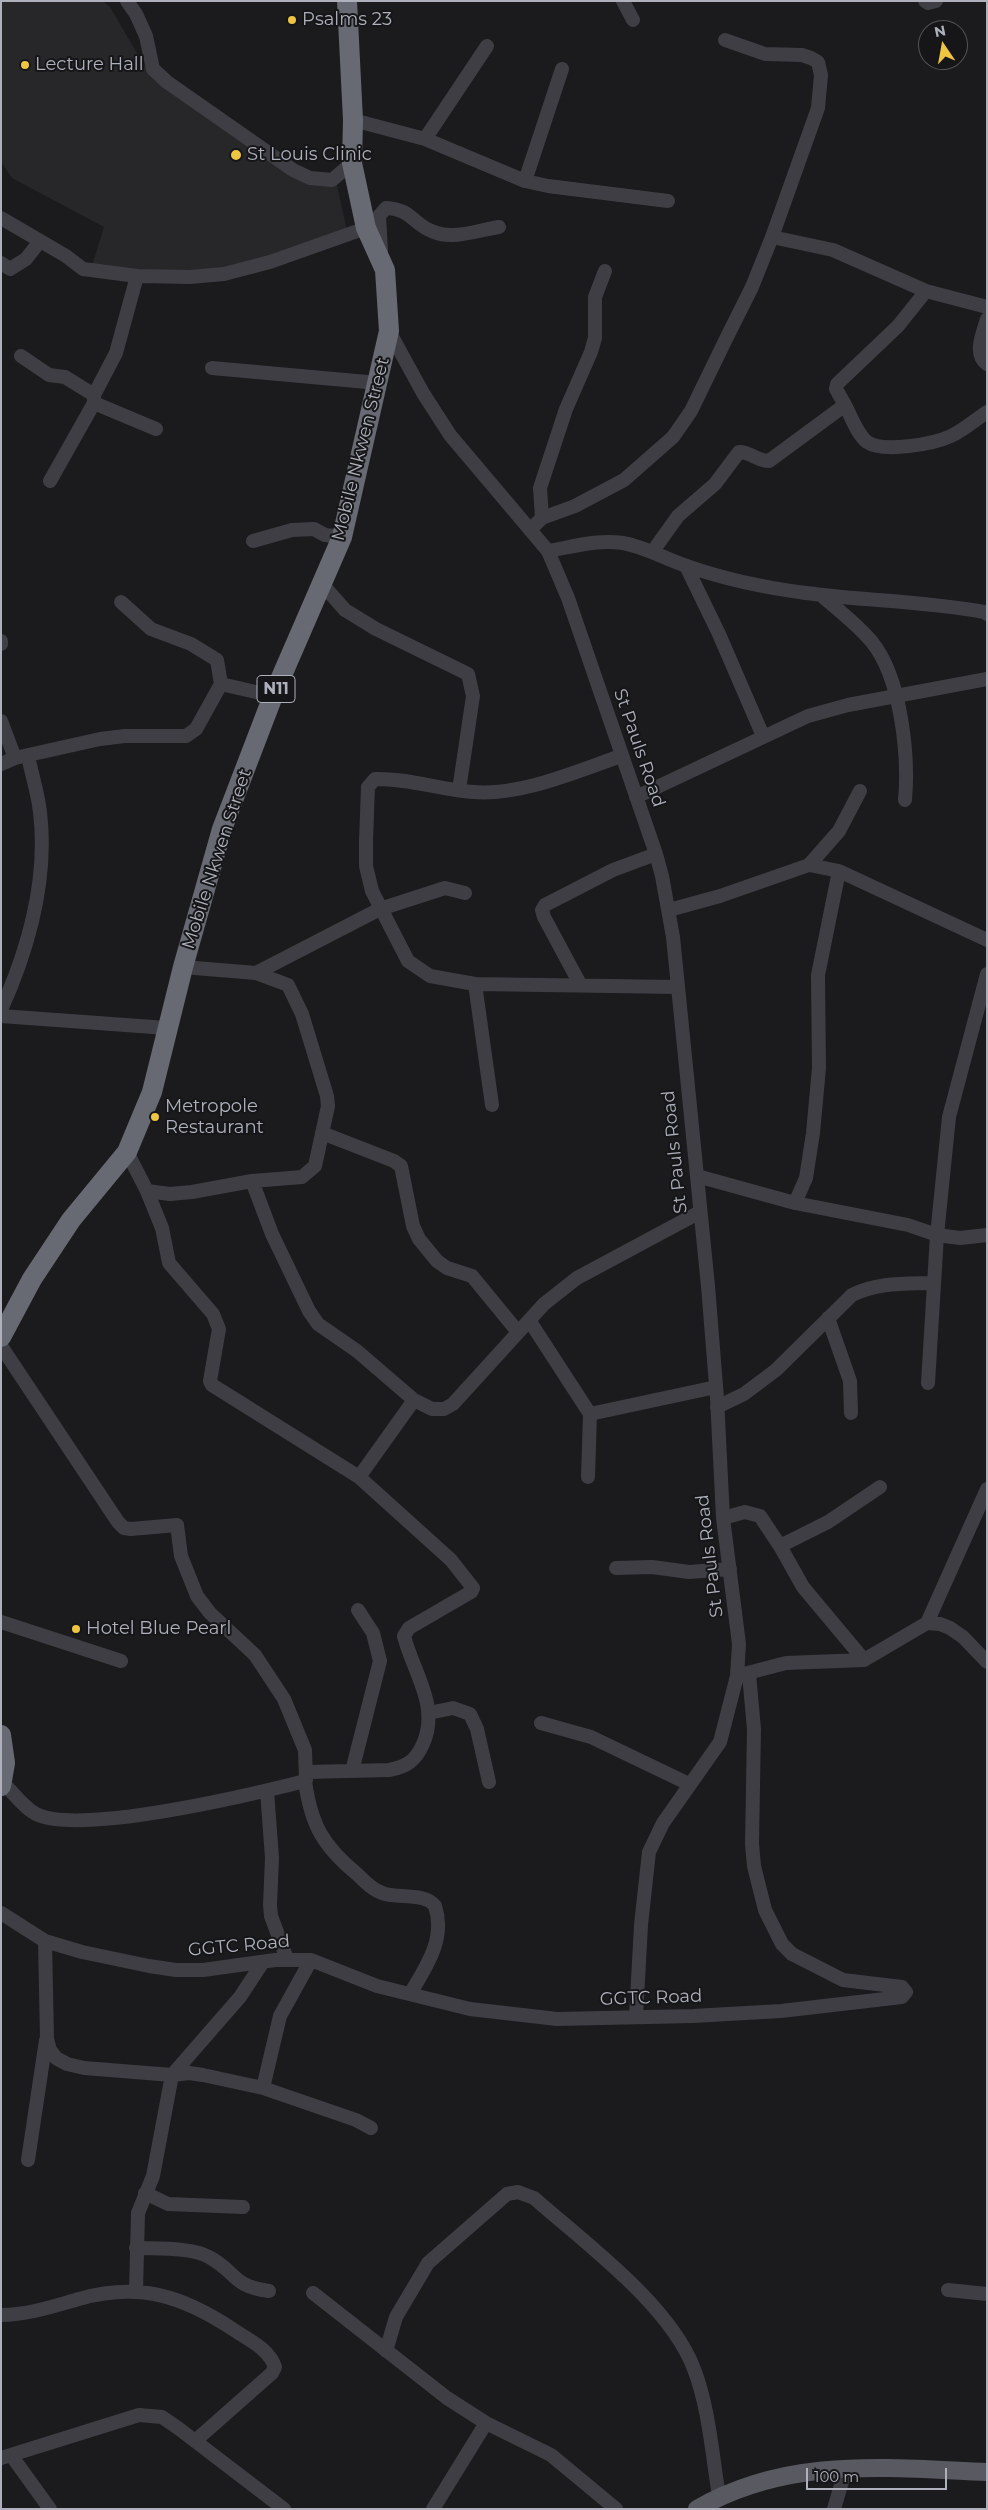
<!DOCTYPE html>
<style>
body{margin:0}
#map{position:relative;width:988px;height:2510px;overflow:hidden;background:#1b1b1d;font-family:Montserrat,sans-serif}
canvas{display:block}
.frame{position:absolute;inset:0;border:2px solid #aeb1bc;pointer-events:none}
.north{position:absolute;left:918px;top:20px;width:50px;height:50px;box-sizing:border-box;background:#161618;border:1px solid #53545a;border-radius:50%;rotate:348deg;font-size:14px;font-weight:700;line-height:20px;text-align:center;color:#aeb1bc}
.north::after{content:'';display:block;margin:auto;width:18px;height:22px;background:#eec542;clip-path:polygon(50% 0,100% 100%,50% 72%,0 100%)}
.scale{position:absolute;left:806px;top:2468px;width:141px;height:22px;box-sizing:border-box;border:2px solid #aeb1bc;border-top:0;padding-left:6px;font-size:15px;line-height:18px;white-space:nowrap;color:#aeb1bc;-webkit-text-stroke:4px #161618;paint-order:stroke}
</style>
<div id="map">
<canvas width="988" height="2510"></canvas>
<div class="frame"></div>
<div class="north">N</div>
<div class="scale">100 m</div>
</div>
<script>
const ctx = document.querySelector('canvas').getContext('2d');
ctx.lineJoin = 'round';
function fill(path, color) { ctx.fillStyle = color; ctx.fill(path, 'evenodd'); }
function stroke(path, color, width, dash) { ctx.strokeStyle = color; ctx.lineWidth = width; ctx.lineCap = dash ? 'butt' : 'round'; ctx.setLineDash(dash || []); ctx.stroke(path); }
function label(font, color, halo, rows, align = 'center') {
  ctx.font = font + ' Montserrat,sans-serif'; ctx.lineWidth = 4; ctx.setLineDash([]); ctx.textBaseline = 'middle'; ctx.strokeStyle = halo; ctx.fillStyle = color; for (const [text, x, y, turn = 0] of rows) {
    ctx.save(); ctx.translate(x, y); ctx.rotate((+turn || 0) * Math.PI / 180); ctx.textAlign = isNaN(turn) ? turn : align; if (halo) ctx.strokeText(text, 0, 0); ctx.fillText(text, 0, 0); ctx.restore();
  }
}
const built = new Path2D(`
 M 1,1 L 103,1 L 110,7 L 151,77 L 262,156 L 336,181 L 349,240 L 228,272 L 91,269 L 104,227 L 12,178 L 1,162 Z`);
const minor = new Path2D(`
 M 127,1 L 136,14 L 146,36 L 153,69 L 167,82 L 293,170 L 310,178 L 332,180 L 352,163
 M 623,1 L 633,20
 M 925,1 L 928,3 L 936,1
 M 353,120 L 425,139 L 525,181 L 548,186 L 668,201
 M 425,139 L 487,46
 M 525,181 L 562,69
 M 1,218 L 66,256 L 83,269 L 137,276 L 190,277 L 224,274 L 270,262 L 366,228
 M 772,237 L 833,250 L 926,291 L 987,307
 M 381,250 L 379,216 L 386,208 C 412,209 413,225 434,232 C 453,240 479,230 499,227
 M 1,263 L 10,269 L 26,259 L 40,241
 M 987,319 C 983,333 973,354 987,364
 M 389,331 L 423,393 L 450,435 L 548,551 L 568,598 L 656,854 L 662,876 L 673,937 L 708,1286 L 717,1398 L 723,1518 L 739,1644 L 737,1676 L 720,1742 L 663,1823 L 649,1852 L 641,1925 L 636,2017
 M 21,356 L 49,375 L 65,377 L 94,395
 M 212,368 L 378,383
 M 94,403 L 156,429
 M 845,405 C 851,416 857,434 867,442 C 883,453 934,444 951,436 C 964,430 975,420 987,412
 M 50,481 L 94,403 L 94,395 L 116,353 L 137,276
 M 542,518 L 540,488 L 566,409 L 591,352 L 595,338 L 595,297 L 605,271
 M 530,530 L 542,518 L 575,506 L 624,480 L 673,437 L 691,411 L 726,339 L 752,287 L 772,237 L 818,108 L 821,75 L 818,62 L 811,58 L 802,55 L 765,54 L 725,40
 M 253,541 L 292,530 L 314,529 L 325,535 L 342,537
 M 548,551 C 572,547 598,539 623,543 C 646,547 665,559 687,566 C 724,579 767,588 806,593 C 865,601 925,601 984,612 L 987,614
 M 653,551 L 678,516 L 715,484 L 739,452 C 751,452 757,461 769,461 L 845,405 L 836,389 L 837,384 L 898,326 L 926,291
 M 686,566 L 719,634 L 763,736
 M 322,584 L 345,610 L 376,629 L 468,674 L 473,696 L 459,790
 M 821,595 C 838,610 857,624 872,642 C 901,678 909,755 905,800
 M 1,641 L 1,644
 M 221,684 L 273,696
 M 1,721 L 15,758
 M 621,756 C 577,771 521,796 474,792 C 441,790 408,778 375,779 L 368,787 L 366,841 L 366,866 L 372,891 L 408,961 L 430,976 L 475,984 L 677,987
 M 1,764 L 15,758 L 100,739 L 125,736 L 186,736 L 196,729 L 221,684 L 217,660 L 191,644 L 151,629 L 121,602
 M 636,797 L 808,716 L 848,705 L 987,679
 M 809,865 L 839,831 L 860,791
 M 669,910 L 720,896 L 809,865 L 839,871 L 987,940
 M 256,973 L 380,909 L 445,888 L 465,893
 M 475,984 L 492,1105
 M 580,984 L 544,917 L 542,910 L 545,905 L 613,870 L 656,854
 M 1,1010 C 28,950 48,879 40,812 C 38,794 32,775 28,756
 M 1,1016 L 167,1028
 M 322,1133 L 394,1161 L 401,1166 L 413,1226 L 419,1239 L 437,1261 L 447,1268 L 472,1276 L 518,1332
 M 127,1152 L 147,1191 L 170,1194 L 192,1192 L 252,1181 L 302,1177 L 315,1166 L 328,1106 L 327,1096 L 302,1014 L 288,985 L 256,973 L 183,967
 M 697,1176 L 795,1203 L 908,1225 L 937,1235 L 960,1238 L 987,1235
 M 252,1181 L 272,1234 L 309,1311 L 318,1324 L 357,1351 L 414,1400 L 432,1409 L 444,1409 L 453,1404 L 544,1304 L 563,1289 L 577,1278 L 700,1212
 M 147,1191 L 162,1228 L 169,1263 L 213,1314 L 219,1329 L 210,1381 L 212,1385 L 359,1477 L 451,1560 L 473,1588 L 471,1592 L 409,1628 L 404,1636 C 413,1672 440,1706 423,1744 C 416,1760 407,1767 389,1770 L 307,1772
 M 795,1203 L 806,1178 L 813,1133 L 819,1068 L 818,975 L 839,871
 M 828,1318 L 850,1381 L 851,1413
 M 529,1320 L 590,1414 L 588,1477
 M 1,1346 L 118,1522 L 124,1528 L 131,1529 L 177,1525 L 181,1556 L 197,1596 L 210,1613 L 255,1655 L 284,1699 L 305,1750 L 306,1780
 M 928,1383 L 937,1235 L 949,1117 L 987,974
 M 717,1407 L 744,1394 L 776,1370 L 852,1295 C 878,1282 905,1284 934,1283
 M 590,1414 L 716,1387
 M 359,1477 L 414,1400
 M 723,1518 L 745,1512 L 760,1516 L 780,1546 L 803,1587 L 864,1660
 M 780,1546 L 828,1522 L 880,1487
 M 616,1568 L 652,1567 L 689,1572 L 730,1569
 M 1,1622 L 121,1661
 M 927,1623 L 987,1489
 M 740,1675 L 786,1663 L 864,1660 L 927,1623 L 940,1624 L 950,1628 L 963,1637 L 987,1662
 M 429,1713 L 453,1708 L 470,1714 L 477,1729 L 489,1782
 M 541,1723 L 591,1737 L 689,1784
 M 352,1771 L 380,1661 L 373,1633 L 358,1610
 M 3,1783 C 13,1792 24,1808 36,1814 C 80,1836 254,1794 305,1781 C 311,1825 323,1846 357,1874 C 365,1882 374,1891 385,1894 C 399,1898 426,1893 435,1906 C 446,1939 426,1967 410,1994
 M 267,1791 L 272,1858 L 270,1905 L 271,1916 L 287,1959
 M 1,1913 L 45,1941 L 82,1952 L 149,1966 L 176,1970 L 203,1970 L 275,1960 L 311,1960 L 377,1986 L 470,2009 L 557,2019 L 693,2016 L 781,2011 L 902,1997 L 906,1992 L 902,1987 L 843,1980 L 792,1954 L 782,1944 L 765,1910 L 754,1866 L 752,1844 L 754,1729 L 749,1674
 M 45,1941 L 47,2039 L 50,2050 L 56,2058 L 67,2064 L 84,2068 L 172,2075 L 189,2073 L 203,2075 L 263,2088 L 356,2120 L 371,2128
 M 263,2088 L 280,2016 L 311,1960
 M 28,2160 L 46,2040
 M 145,2193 L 168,2204 L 243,2207
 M 136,2248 C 156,2249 192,2247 209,2257 C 237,2272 231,2286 269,2291
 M 948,2290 L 987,2294
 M 136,2291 L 138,2213 L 153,2176 L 172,2075 L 240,1997 L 263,1962
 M 313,2293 L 447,2398 L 486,2423 L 551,2455 L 616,2509
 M 1,2315 C 28,2315 54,2306 79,2299 C 140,2282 183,2296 234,2330 C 249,2340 269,2349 275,2367 L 272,2373 L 195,2441
 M 386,2351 L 396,2317 L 428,2263 L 507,2194 L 518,2192 L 534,2198 C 585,2243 670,2305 694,2369 C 709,2408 712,2454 719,2496
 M 11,2455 L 50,2509
 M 1,2458 L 139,2415 L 162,2417 L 178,2428 L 284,2509
 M 433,2509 L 486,2423
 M 834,2509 L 846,2468`);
const major = new Path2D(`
 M 697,2509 C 788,2456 887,2468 987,2472`);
const highway = new Path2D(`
 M 1,1337 L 32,1279 L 71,1220 L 127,1152 L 152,1092 L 183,967 L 222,829 L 273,696 L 342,537 L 389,331 L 385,270 L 366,228 L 352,163 L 353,120 L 347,1
 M 1,1735 L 5,1763 L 1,1786`);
const markers = [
 [292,20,5,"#eec542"],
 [25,65,5,"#eec542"],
 [236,155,6,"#eec542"],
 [155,1117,5,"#eec542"],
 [76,1629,5,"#eec542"]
];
const shields = [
 [276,689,38]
];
const shieldNames = [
 ["N11",276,689]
];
const poiNames = [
 ["Psalms 23",302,20],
 ["Lecture Hall",35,65],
 ["St Louis Clinic",247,155],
 ["Metropole",165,1107],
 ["Restaurant",165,1128],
 ["Hotel Blue Pearl",86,1629]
];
const streetNames = [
 ["Mobile Nkwen Street",361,449,-76],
 ["St Pauls Road",639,748,71],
 ["Mobile Nkwen Street",217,859,-72],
 ["St Pauls Road",675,1152,-96],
 ["St Pauls Road",710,1556,-97],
 ["GGTC Road",239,1946,-5],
 ["GGTC Road",651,1998,-2]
];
fill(built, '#27272a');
stroke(minor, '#3e3e44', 14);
stroke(major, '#585961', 18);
stroke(highway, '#686a73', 20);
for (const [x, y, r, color] of markers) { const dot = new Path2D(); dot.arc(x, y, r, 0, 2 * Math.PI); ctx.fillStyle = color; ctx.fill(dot); stroke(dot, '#161618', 2); }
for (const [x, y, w] of shields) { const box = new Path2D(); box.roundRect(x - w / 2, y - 13.5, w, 27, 4); ctx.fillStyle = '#161618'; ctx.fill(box); stroke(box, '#aeb1bc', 1); }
label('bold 16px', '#aeb1bc', null, shieldNames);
label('18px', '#aeb1bc', '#161618', poiNames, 'left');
label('18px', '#aeb1bc', '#161618', streetNames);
</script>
